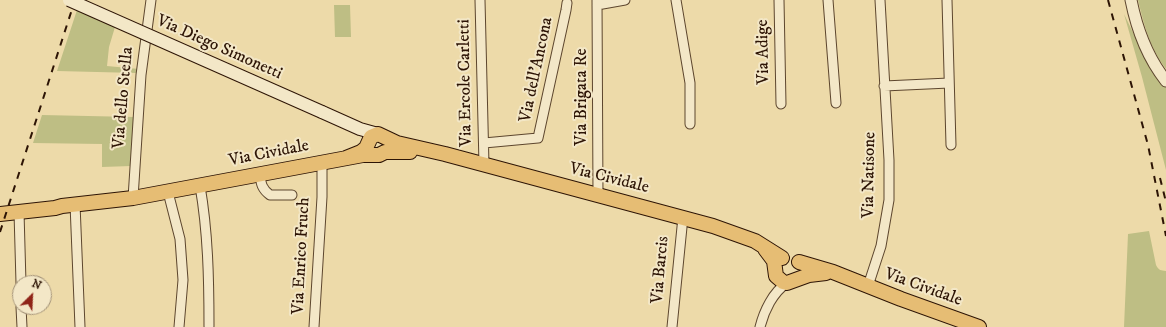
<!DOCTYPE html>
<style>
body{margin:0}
#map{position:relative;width:1166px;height:327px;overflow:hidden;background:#eddaa9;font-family:"IM FELL DW Pica",serif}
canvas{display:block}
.north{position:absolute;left:12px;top:275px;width:40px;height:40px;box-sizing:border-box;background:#f3e7c7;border:1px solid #a49379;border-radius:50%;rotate:24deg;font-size:11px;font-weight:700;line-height:16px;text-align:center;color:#2d1405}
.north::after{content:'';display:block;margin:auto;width:14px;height:18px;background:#8f2418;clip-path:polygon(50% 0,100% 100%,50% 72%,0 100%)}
</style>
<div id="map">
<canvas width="1166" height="327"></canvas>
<div class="north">N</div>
</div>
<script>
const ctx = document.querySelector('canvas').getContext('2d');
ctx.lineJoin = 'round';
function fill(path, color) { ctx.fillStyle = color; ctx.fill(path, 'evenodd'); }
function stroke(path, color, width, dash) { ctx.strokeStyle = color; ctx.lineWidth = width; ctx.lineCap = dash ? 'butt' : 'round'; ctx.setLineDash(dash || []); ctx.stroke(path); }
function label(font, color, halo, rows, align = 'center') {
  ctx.font = font + ' "IM FELL DW Pica",serif'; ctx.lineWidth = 4; ctx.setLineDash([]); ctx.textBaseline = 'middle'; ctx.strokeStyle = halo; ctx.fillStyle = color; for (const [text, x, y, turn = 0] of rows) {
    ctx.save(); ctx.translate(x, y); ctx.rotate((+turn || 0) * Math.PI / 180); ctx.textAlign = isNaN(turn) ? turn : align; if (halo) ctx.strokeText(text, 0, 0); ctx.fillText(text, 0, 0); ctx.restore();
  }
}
const green = new Path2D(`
 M 1138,0 L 1166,0 L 1166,69 C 1150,49 1144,25 1138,0 Z
 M 334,5 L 350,5 L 351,37 L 335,37 Z
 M 77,10 L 115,27 L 109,47 L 107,66 L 139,69 L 137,73 L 57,71 Z
 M 1124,14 L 1144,55 L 1166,88 L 1166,170 L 1142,77 Z
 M 42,115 L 134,117 L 131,166 L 102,167 L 102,144 L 33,143 Z
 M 1149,231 L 1156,265 C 1159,271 1161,270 1166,271 L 1166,327 L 1124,327 L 1128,234 Z`);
const minor = new Path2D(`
 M 480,0 L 484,165
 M 597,0 L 598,195
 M 676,0 L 690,83 L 690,124
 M 779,0 L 781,104
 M 828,0 L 836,103
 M 947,0 L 951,145
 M 597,5 L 625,0
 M 884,86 L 949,83
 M 484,143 L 538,138 L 566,10 L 567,3
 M 260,175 C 261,184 262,189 270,195 L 292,195
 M 200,186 C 208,232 209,279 209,326
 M 168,192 L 180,239 L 183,280 L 179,327
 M 133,198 L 141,75 L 151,0
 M 75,204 L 80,327
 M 19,212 L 21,283
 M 868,286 L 881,246 L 889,200 L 889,160 L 880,0
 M 21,307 L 22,327
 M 314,327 L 322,197 L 322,162
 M 672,327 L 683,217
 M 760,327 C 764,311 773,292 787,283`);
const tertiary = new Path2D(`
 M 1131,0 C 1137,30 1147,57 1166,81`);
const secondary = new Path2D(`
 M 322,112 L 360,129 L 378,134`);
const primary = new Path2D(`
 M 346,158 L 361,152 L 366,148 L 371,137 L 378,134 L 397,143 L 445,154 L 713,226 L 755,241 L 782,258
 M 0,214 L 55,208 L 62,206 L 133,198 L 363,155 L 379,155 L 385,152 L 410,152
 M 765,249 L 774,261 L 776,276 L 783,282 L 787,283 L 809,275 L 826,273
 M 799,262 L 833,272 L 901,299 L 979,327`);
const rail = new Path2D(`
 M 1108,0 L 1148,145 L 1166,236
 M 1160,178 L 1166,202
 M 0,232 L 75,0`);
const secondaryBridge = new Path2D(`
 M 69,0 L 322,112`);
const streetNames = [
 ["Via Diego Simonetti",219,48,24],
 ["Via Adige",764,52,-91],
 ["Via dell'Ancona",537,70,-78],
 ["Via Ercole Carletti",466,83,-91],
 ["Via Brigata Re",582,97,-90],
 ["Via dello Stella",124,98,-85],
 ["Via Cividale",269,154,-11],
 ["Via Natisone",870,175,-89],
 ["Via Cividale",609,179,14],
 ["Via Enrico Fruch",302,256,-87],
 ["Via Barcis",661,270,-85],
 ["Via Cividale",923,288,20]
];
fill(green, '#bebe84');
stroke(minor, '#5d462e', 11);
stroke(tertiary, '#5d462e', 13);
stroke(secondary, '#2d1405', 14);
stroke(primary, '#2d1405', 16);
stroke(minor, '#f3e7c7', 9);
stroke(tertiary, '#f3e7c7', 11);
stroke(secondary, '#f3e7c7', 12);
stroke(primary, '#e6bd74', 14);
stroke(rail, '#2d1405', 2, [7, 7]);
stroke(secondaryBridge, '#2d1405', 14, []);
stroke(secondaryBridge, '#f3e7c7', 12);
label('17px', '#2d1405', '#f3e7c7', streetNames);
</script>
